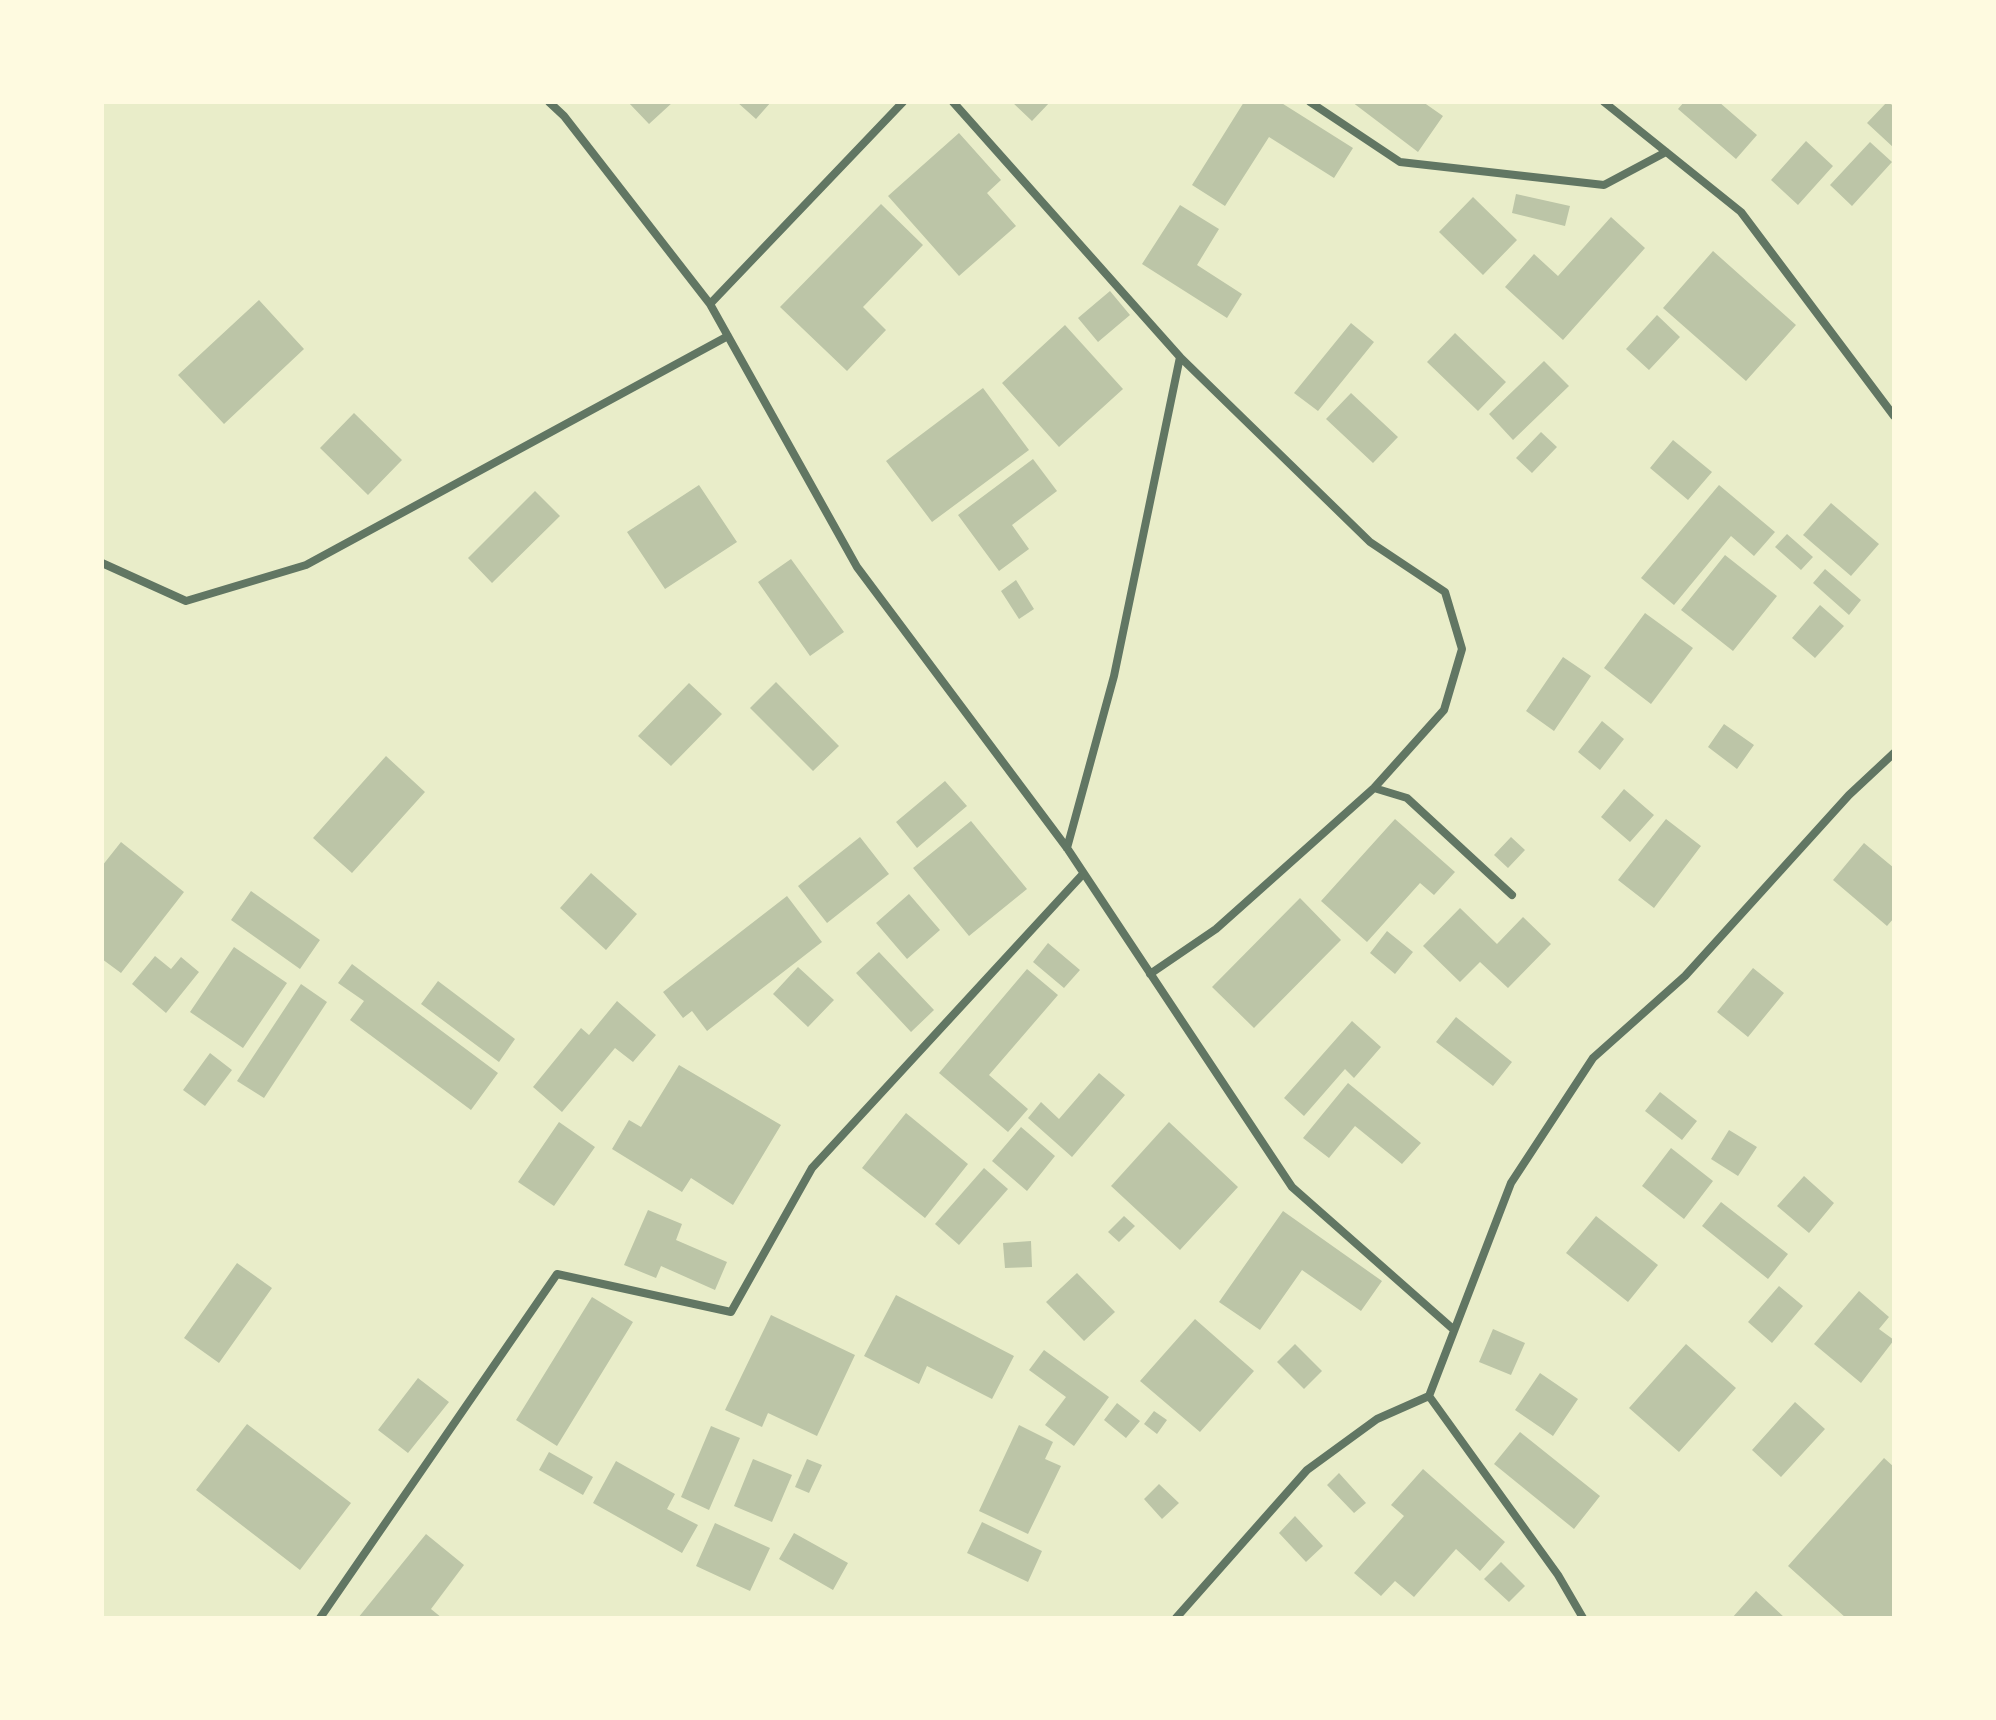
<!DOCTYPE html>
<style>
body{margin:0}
#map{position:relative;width:1996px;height:1720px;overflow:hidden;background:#e9edc9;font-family:"DejaVu Sans",sans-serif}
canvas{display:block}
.frame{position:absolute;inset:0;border:104px solid #fefae0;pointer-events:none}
</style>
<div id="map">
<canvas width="1996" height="1720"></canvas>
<div class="frame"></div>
</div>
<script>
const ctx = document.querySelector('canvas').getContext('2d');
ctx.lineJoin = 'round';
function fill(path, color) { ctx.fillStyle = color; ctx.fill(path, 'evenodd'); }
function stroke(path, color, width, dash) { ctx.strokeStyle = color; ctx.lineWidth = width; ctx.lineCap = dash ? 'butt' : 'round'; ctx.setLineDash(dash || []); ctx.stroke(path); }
const building = new Path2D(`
 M 628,102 L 673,102 L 649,124 Z
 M 737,102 L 771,102 L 756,119 Z
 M 1012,102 L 1050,102 L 1032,121 Z
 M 1244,102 L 1280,102 L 1353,148 L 1334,178 L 1269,137 L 1225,206 L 1192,185 Z
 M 1352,102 L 1423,102 L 1443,116 L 1418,152 Z
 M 1684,102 L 1719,102 L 1757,135 L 1736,159 L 1678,109 Z
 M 1887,102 L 1894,106 L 1894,148 L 1867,123 Z
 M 959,133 L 1001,180 L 987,193 L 1016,226 L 959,276 L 888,196 Z
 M 1806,141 L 1833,166 L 1798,205 L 1771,180 Z
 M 1870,142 L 1892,162 L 1852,206 L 1830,185 Z
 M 1516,194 L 1570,206 L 1565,226 L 1512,213 Z
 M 1473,197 L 1517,240 L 1483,275 L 1439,232 Z
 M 881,204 L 923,245 L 863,307 L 886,330 L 847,371 L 780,307 Z
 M 1180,205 L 1219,229 L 1197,265 L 1242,294 L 1227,318 L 1142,264 Z
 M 1611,217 L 1645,248 L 1563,340 L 1505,287 L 1534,254 L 1558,276 Z
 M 1713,251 L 1796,325 L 1746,381 L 1663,308 Z
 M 1110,291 L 1130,315 L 1098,342 L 1078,318 Z
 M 259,300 L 304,349 L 224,424 L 178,375 Z
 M 1657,315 L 1680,337 L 1649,370 L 1626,349 Z
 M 1351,323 L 1374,342 L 1318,411 L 1294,393 Z
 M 1065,325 L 1123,389 L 1059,447 L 1002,383 Z
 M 1455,333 L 1506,382 L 1478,411 L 1427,362 Z
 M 1544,361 L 1569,386 L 1513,440 L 1489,414 Z
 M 983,388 L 1029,450 L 932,522 L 886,461 Z
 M 1351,393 L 1398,437 L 1373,463 L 1326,419 Z
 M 354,413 L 402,460 L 368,495 L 320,448 Z
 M 1541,432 L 1557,447 L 1532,473 L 1516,458 Z
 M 1673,440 L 1712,472 L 1688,500 L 1650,468 Z
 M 1033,459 L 1057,491 L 1012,525 L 1029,549 L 999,571 L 958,515 Z
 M 699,485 L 737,542 L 665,589 L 627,532 Z
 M 1719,485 L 1775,532 L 1754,556 L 1731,536 L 1674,605 L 1641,578 Z
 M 535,491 L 560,516 L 492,583 L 468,558 Z
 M 1831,503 L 1879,544 L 1851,576 L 1803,535 Z
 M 1787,534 L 1813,557 L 1801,570 L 1775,547 Z
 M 1725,555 L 1777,596 L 1733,651 L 1681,610 Z
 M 791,559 L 844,632 L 810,656 L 758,582 Z
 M 1825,569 L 1861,600 L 1849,615 L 1813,583 Z
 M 1016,580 L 1034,609 L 1019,619 L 1001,591 Z
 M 1820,605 L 1844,626 L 1815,658 L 1792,638 Z
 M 1645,613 L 1693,648 L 1651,704 L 1604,668 Z
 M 1563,657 L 1591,676 L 1554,731 L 1526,711 Z
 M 776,682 L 839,746 L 813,771 L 750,708 Z
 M 689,683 L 722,714 L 671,766 L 638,736 Z
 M 1602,721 L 1624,739 L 1600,770 L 1578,752 Z
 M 1724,724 L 1754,745 L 1737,769 L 1708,747 Z
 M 386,756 L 425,792 L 352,873 L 313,838 Z
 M 945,781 L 967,806 L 917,848 L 896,822 Z
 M 1624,789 L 1654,815 L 1630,842 L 1601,817 Z
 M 1395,819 L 1455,872 L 1434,895 L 1420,883 L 1367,942 L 1321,901 Z
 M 1666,819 L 1701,846 L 1654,908 L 1618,880 Z
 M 971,821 L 1027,889 L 969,936 L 913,868 Z
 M 860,837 L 889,874 L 827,923 L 798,886 Z
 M 1511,837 L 1525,850 L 1508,868 L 1494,855 Z
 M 121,842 L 184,892 L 121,973 L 102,959 L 102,866 Z
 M 1864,843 L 1894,868 L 1894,918 L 1887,926 L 1833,880 Z
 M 591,873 L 637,914 L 606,950 L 560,908 Z
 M 251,891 L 320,940 L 300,969 L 231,920 Z
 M 909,894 L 940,930 L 907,959 L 876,923 Z
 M 787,896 L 822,942 L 707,1031 L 692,1011 L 683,1018 L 663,992 Z
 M 1300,898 L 1341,940 L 1254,1028 L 1212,987 Z
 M 1460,908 L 1497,944 L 1523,917 L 1551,944 L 1508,988 L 1480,962 L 1460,982 L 1423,946 Z
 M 1387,931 L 1413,952 L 1395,974 L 1370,953 Z
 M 1048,943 L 1080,970 L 1064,988 L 1033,962 Z
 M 234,947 L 287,983 L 243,1048 L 190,1012 Z
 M 879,952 L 934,1010 L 911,1032 L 856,973 Z
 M 155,956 L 171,969 L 181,957 L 199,972 L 166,1013 L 132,984 Z
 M 352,964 L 498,1073 L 471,1110 L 350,1020 L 364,1001 L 338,983 Z
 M 798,967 L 834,1000 L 808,1027 L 773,994 Z
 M 1753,968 L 1784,993 L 1748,1037 L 1717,1012 Z
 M 1027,969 L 1058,995 L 989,1075 L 1028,1109 L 1008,1132 L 939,1073 Z
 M 438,981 L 515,1039 L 499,1062 L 421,1004 Z
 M 301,984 L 327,1002 L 264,1098 L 237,1081 Z
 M 617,1001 L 656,1035 L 633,1062 L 615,1048 L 562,1112 L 533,1087 L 581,1028 L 589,1035 Z
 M 1456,1017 L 1512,1062 L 1493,1086 L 1436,1042 Z
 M 1352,1021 L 1381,1047 L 1354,1078 L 1345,1069 L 1304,1116 L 1284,1098 Z
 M 210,1053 L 232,1070 L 205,1106 L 183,1090 Z
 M 679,1065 L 781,1125 L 733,1205 L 691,1178 L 682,1192 L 612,1149 L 629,1120 L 641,1127 Z
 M 1099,1073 L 1125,1095 L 1072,1157 L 1028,1118 L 1041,1102 L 1059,1119 Z
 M 1348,1083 L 1421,1143 L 1402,1164 L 1355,1126 L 1329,1158 L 1303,1138 Z
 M 1660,1092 L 1697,1121 L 1682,1140 L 1645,1111 Z
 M 906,1113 L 968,1164 L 925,1218 L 862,1168 Z
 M 559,1122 L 595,1147 L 554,1206 L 518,1182 Z
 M 1169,1122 L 1238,1187 L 1180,1250 L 1111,1186 Z
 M 1021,1127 L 1055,1156 L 1027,1191 L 992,1161 Z
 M 1729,1130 L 1757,1147 L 1738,1176 L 1711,1159 Z
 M 1671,1148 L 1713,1181 L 1684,1219 L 1642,1186 Z
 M 984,1168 L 1008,1189 L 959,1245 L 935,1224 Z
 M 1804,1176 L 1834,1203 L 1809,1233 L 1777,1206 Z
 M 1721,1202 L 1788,1254 L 1768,1279 L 1702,1226 Z
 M 648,1210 L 682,1224 L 676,1240 L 727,1262 L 715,1290 L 661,1266 L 656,1278 L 624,1265 Z
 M 1283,1211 L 1382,1281 L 1361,1311 L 1302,1270 L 1260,1330 L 1219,1302 Z
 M 1124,1216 L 1135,1226 L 1119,1242 L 1108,1232 Z
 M 1596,1216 L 1658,1265 L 1628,1302 L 1566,1253 Z
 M 1031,1241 L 1032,1267 L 1005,1268 L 1003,1243 Z
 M 237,1263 L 272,1288 L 219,1363 L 184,1338 Z
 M 1077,1273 L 1115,1312 L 1084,1341 L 1046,1302 Z
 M 1779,1286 L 1803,1306 L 1772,1343 L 1748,1322 Z
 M 1859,1291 L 1889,1317 L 1879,1329 L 1894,1340 L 1861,1383 L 1814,1344 Z
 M 896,1295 L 1014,1356 L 992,1399 L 927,1366 L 919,1384 L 864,1356 Z
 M 592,1297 L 633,1322 L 557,1446 L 516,1420 Z
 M 771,1315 L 855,1355 L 817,1436 L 768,1413 L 762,1427 L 725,1410 Z
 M 1195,1319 L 1254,1371 L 1200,1432 L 1140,1381 Z
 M 1493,1329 L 1525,1343 L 1511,1375 L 1479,1362 Z
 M 1295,1344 L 1322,1371 L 1304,1389 L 1277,1362 Z
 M 1686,1344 L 1736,1388 L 1679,1452 L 1629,1408 Z
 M 1044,1350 L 1109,1397 L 1074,1446 L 1045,1425 L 1066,1397 L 1029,1370 Z
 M 1540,1373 L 1578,1399 L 1553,1436 L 1515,1410 Z
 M 418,1378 L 449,1402 L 408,1453 L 378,1430 Z
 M 1795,1402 L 1825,1429 L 1781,1477 L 1752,1450 Z
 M 1117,1403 L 1140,1421 L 1126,1438 L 1104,1420 Z
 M 1154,1411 L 1167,1420 L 1157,1434 L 1144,1424 Z
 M 247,1424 L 351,1503 L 300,1570 L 196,1490 Z
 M 1019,1425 L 1053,1442 L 1045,1459 L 1061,1466 L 1028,1534 L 979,1511 Z
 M 711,1426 L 740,1438 L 709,1510 L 681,1497 Z
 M 1520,1432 L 1600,1496 L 1574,1529 L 1494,1464 Z
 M 549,1452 L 593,1477 L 583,1495 L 539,1470 Z
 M 1884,1458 L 1894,1467 L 1894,1618 L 1846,1618 L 1788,1566 Z
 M 753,1459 L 792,1475 L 772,1522 L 734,1506 Z
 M 807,1459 L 822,1465 L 809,1493 L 795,1487 Z
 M 616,1461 L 675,1494 L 667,1509 L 698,1525 L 682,1553 L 593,1503 Z
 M 1423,1469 L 1505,1542 L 1480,1571 L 1456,1549 L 1414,1597 L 1395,1581 L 1381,1596 L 1354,1573 L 1404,1516 L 1391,1505 Z
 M 1339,1473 L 1366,1503 L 1354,1513 L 1327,1485 Z
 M 1159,1484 L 1179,1503 L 1162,1519 L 1144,1499 Z
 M 1295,1516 L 1323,1546 L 1306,1562 L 1279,1533 Z
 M 982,1522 L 1042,1551 L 1028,1582 L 967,1553 Z
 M 715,1523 L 770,1548 L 750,1591 L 696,1566 Z
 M 794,1533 L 848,1563 L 833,1590 L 779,1559 Z
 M 426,1534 L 464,1565 L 431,1609 L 442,1618 L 358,1618 Z
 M 1501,1562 L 1525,1586 L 1509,1602 L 1484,1579 Z
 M 1756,1591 L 1785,1618 L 1732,1618 Z`);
const minor = new Path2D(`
 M 549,102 L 564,116 L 710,304 L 857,567 L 1067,848 L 1292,1187 L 1453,1329
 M 953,102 L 1180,357 L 1114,676 L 1067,848
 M 1310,102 L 1400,162 L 1604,185 L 1666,152
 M 1604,102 L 1741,212 L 1894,416
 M 710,304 L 903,102
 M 102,563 L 186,601 L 306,565 L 728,336
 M 1374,788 L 1407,798 L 1512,895
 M 1150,974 L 1216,929 L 1374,788 L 1444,710 L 1462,649 L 1445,592 L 1370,542 L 1180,357
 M 320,1618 L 557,1274 L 731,1312 L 812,1168 L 1083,874
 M 1176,1618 L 1307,1470 L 1377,1419 L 1429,1396
 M 1583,1618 L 1558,1575 L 1429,1396 L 1511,1183 L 1593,1058 L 1685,976 L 1849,795 L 1894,753`);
fill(building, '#bcc5a7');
stroke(minor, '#617663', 8);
</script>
